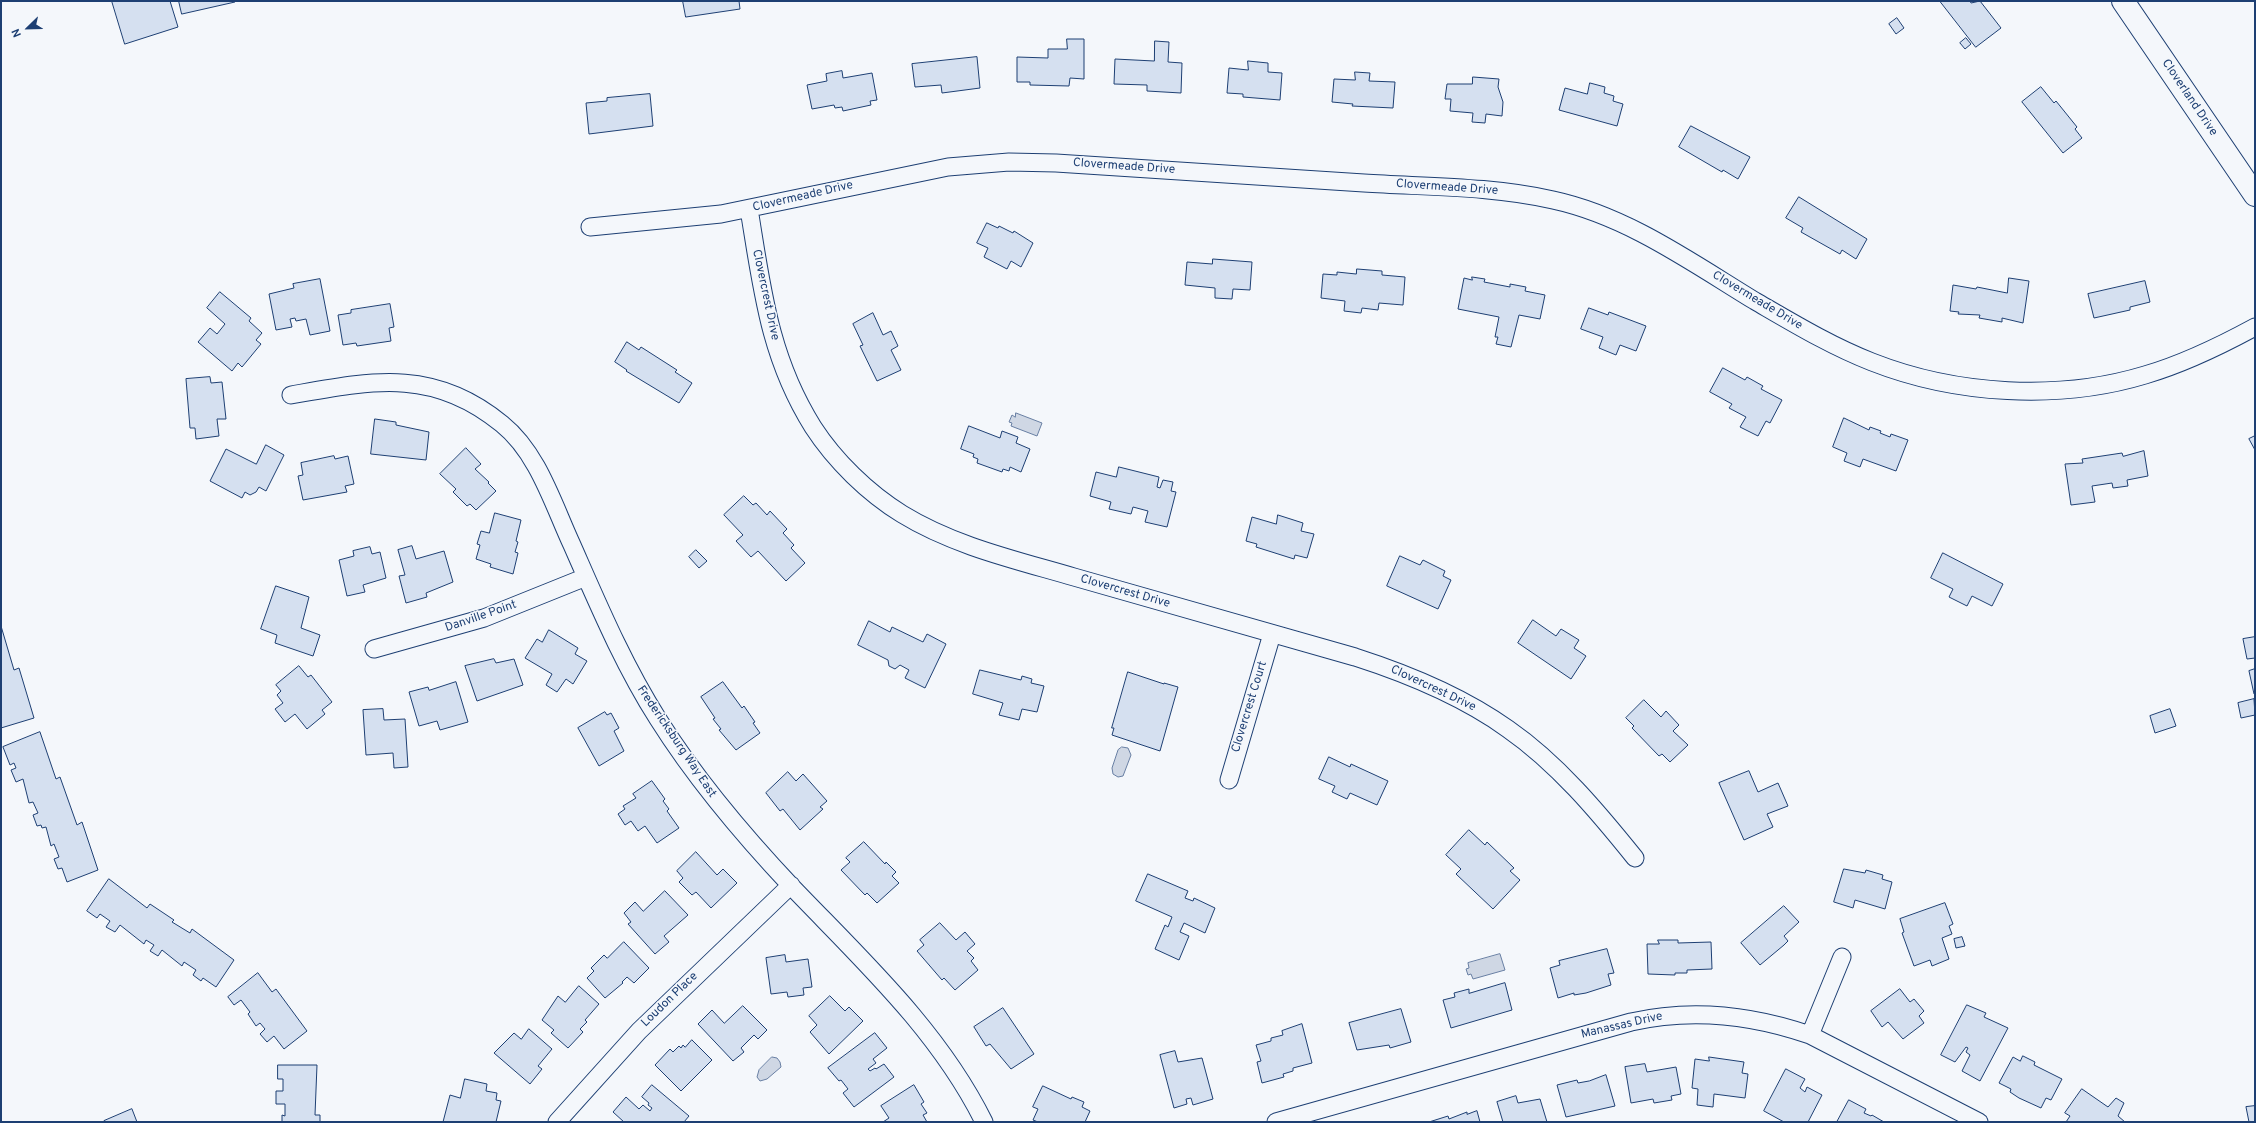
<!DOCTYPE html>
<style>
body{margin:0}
#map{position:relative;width:2256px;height:1123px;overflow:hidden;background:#f4f7fb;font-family:Overpass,sans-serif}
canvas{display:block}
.frame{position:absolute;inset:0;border:2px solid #1d3f73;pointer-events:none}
.north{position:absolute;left:8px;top:8px;width:40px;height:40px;-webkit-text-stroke:3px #f4f7fb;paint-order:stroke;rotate:247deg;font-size:11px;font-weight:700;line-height:16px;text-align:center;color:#1d3f73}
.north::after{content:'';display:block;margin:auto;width:14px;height:18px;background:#1d3f73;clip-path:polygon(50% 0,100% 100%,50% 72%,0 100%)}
</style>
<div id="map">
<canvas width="2256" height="1123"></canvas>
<div class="frame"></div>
<div class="north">N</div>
</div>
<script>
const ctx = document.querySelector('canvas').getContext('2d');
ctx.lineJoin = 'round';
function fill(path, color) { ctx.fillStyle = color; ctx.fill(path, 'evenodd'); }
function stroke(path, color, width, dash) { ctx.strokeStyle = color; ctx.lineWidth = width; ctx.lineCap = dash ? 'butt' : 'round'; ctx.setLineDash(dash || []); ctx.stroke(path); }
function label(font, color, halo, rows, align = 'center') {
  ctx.font = font + ' Overpass,sans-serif'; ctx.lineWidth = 3; ctx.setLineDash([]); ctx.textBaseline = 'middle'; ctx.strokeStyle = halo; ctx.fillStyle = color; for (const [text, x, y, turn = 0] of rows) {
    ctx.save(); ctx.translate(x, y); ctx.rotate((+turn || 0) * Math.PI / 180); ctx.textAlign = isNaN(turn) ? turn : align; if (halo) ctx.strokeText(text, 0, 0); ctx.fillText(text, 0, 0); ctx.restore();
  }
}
const water = new Path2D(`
 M 1016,413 L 1042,423 L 1037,436 L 1011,426 L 1012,423 L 1009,422 L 1012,415 L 1015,417 Z
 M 1122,747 L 1128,748 L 1131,755 L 1123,776 L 1118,777 L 1113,774 L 1112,768 L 1118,750 Z
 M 1500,954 L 1505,970 L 1473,979 L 1471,974 L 1468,975 L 1466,969 L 1469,968 L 1468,963 Z
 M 772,1057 L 777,1058 L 780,1062 L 781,1067 L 767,1079 L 760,1081 L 757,1077 L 759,1070 Z`);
const building = new Path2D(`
 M 112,1 L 170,1 L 178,27 L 125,44 Z
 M 179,1 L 235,1 L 235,2 L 182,14 Z
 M 683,1 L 739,1 L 740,9 L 686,17 Z
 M 1940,1 L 1970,1 L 1971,3 L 1980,1 L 2001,28 L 1976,47 Z
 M 1897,18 L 1904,28 L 1896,34 L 1889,24 Z
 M 1966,38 L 1971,44 L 1965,49 L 1960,43 Z
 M 1067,39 L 1084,39 L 1084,79 L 1070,78 L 1069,86 L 1030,85 L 1030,82 L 1017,82 L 1017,57 L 1048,58 L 1048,49 L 1067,49 Z
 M 1155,41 L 1169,42 L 1168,62 L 1182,63 L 1181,93 L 1147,91 L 1147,85 L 1114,84 L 1115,59 L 1154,61 Z
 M 977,57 L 980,88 L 942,93 L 941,85 L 915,87 L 912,64 Z
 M 1248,61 L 1268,63 L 1268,72 L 1282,73 L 1280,100 L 1243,97 L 1243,94 L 1227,93 L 1229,68 L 1248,70 Z
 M 842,71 L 843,78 L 872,73 L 877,100 L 870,101 L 871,105 L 843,111 L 842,107 L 835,108 L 834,105 L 812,109 L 807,85 L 827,81 L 826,74 Z
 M 1355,72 L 1370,73 L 1369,81 L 1395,82 L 1393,108 L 1352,106 L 1353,104 L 1332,102 L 1334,79 L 1355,80 Z
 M 1473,77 L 1499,79 L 1498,87 L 1503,102 L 1502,116 L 1486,114 L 1485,123 L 1472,122 L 1473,113 L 1450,111 L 1451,99 L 1445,99 L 1447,84 L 1472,84 Z
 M 1590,83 L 1605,87 L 1604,93 L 1614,96 L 1613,101 L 1623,104 L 1617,126 L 1559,110 L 1565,88 L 1587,94 Z
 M 2041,87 L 2054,103 L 2056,101 L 2077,127 L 2075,129 L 2082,138 L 2063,153 L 2022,102 Z
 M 650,94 L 653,126 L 589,134 L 586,103 L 607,101 L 607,98 Z
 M 1691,126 L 1750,157 L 1738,179 L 1723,170 L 1722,172 L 1679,147 Z
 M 1799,197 L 1867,239 L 1856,259 L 1842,250 L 1840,254 L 1801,232 L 1803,228 L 1786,218 Z
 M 987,223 L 998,228 L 999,226 L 1013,233 L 1014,231 L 1033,243 L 1021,267 L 1011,261 L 1007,269 L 984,257 L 988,248 L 977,243 Z
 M 1213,259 L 1252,262 L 1250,290 L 1233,289 L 1232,299 L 1215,298 L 1215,288 L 1185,285 L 1187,262 L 1212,264 Z
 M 1357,269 L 1382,271 L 1382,275 L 1405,277 L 1403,305 L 1379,303 L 1378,310 L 1362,308 L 1361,313 L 1344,311 L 1345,301 L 1321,298 L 1323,274 L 1337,275 L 1337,272 L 1356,274 Z
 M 1472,277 L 1485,279 L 1484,282 L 1510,287 L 1510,284 L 1526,287 L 1525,291 L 1545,295 L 1540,319 L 1519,315 L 1511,347 L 1496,344 L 1498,337 L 1495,337 L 1499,317 L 1458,309 L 1464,278 L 1472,280 Z
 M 2009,278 L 2029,281 L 2023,323 L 2002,318 L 2002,322 L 1979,318 L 1980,315 L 1958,314 L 1959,312 L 1950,311 L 1953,285 L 1976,289 L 1977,287 L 2007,293 Z
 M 320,279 L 330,331 L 310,335 L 306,319 L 296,321 L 295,318 L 290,319 L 292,327 L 276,330 L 269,294 L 294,288 L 293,284 Z
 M 2145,281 L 2150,302 L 2130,307 L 2130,310 L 2094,318 L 2088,294 Z
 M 220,292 L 251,318 L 249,321 L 262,333 L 256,340 L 261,344 L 242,367 L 238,363 L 232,371 L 198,342 L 210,328 L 217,334 L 225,324 L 207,308 Z
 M 390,304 L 394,327 L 389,328 L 391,341 L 357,346 L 356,343 L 343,345 L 338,315 L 351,313 L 351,310 Z
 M 1589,308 L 1608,315 L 1609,312 L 1646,326 L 1636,351 L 1620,345 L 1616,355 L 1599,348 L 1603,337 L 1581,329 Z
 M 873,313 L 883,335 L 891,331 L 898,346 L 891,350 L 901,370 L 877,381 L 860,346 L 863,345 L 853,324 Z
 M 627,342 L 639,350 L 641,347 L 677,370 L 675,372 L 692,383 L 679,403 L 626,371 L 627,370 L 615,362 Z
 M 1723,368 L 1745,380 L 1747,377 L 1763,386 L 1761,389 L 1782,400 L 1770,423 L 1766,421 L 1758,436 L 1740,427 L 1746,417 L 1729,408 L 1732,404 L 1710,392 Z
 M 210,377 L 211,383 L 222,382 L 226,419 L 217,419 L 219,436 L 196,439 L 195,428 L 190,428 L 186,379 Z
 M 1844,418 L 1869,430 L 1870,427 L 1881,431 L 1880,433 L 1890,437 L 1891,434 L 1908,440 L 1896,471 L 1863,459 L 1860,467 L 1844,461 L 1847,453 L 1833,447 Z
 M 375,419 L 396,422 L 396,425 L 429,432 L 426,460 L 371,454 Z
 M 969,426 L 1000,438 L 1002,431 L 1018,437 L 1016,443 L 1030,449 L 1021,472 L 1010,467 L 1009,471 L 1003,469 L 1002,472 L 977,463 L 978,459 L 973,457 L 974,454 L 961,449 Z
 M 2255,436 L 2255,450 L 2249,439 Z
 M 266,445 L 284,455 L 266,491 L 259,487 L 256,492 L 250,495 L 245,492 L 242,498 L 210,481 L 226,449 L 256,464 Z
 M 466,448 L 481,464 L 475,469 L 489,482 L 488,483 L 496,491 L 476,510 L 470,504 L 467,506 L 453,492 L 456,489 L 440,474 Z
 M 2144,451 L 2148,476 L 2127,480 L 2128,486 L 2113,488 L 2112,483 L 2092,486 L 2095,502 L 2071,505 L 2065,464 L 2083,463 L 2082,459 L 2122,453 L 2123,456 Z
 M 334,456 L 335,459 L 348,456 L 354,484 L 345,486 L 347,492 L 303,500 L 298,476 L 303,475 L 301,463 Z
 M 1119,467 L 1159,477 L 1157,487 L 1160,488 L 1163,480 L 1173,482 L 1171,491 L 1176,492 L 1167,527 L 1145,522 L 1148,511 L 1133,507 L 1131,514 L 1109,509 L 1111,502 L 1090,496 L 1096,472 L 1116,477 Z
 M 744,496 L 753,505 L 756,503 L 767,515 L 770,511 L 787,529 L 783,533 L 794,545 L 791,548 L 805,563 L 786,581 L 758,551 L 751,557 L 736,541 L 743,535 L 724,515 Z
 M 495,513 L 521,520 L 516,541 L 518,542 L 515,552 L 518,553 L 513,574 L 490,567 L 491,564 L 476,559 L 480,545 L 477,544 L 481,531 L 489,533 Z
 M 1278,515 L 1303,523 L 1301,531 L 1314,534 L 1307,558 L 1295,555 L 1294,559 L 1256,547 L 1257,544 L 1246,541 L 1252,517 L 1276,524 Z
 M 412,546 L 416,559 L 444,551 L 453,582 L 426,593 L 427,597 L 406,603 L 399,576 L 405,575 L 398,550 Z
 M 370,547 L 372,554 L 380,552 L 386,578 L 363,585 L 365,592 L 347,596 L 339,560 L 354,556 L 353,551 Z
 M 696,550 L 707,561 L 699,568 L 689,557 Z
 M 1943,553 L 2003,584 L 1992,606 L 1972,596 L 1967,606 L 1949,597 L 1953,589 L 1931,578 Z
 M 1400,556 L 1420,565 L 1423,560 L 1445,571 L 1443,576 L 1451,580 L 1438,609 L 1387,586 Z
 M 276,586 L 309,597 L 301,628 L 320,635 L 313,656 L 275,643 L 277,635 L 261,629 Z
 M 1533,620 L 1556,636 L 1561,629 L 1579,640 L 1574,648 L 1586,656 L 1571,679 L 1518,643 Z
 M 869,621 L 890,632 L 892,627 L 923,642 L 927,634 L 946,644 L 925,688 L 905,678 L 909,670 L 900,665 L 895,669 L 889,666 L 888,660 L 858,645 Z
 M 1,626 L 14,670 L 19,668 L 34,718 L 1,728 Z
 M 549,630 L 578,648 L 575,654 L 587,661 L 573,684 L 566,679 L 557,692 L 546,685 L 552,674 L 525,658 L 537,639 L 542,642 Z
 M 2255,637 L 2255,658 L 2247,659 L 2243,639 Z
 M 494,659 L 496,663 L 514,659 L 523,685 L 477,701 L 465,666 Z
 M 299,666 L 308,677 L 311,675 L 332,702 L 322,710 L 325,714 L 307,729 L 295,714 L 285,722 L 275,709 L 283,703 L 277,695 L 281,691 L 276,685 Z
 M 2255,669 L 2255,694 L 2254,694 L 2249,671 Z
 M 980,670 L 1021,680 L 1022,676 L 1032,679 L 1031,683 L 1044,686 L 1037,712 L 1022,709 L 1019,720 L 999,715 L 1003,703 L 973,694 Z
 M 1128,672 L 1164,684 L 1164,683 L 1178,687 L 1160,751 L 1112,735 L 1114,728 L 1112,728 Z
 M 456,682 L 468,722 L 440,730 L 437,721 L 419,726 L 409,692 L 428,687 L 429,690 Z
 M 723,682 L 742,708 L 744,706 L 755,722 L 753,723 L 760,733 L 736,750 L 719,730 L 721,729 L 713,719 L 715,718 L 701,697 Z
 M 2254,699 L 2255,715 L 2241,718 L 2238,703 Z
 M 1644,700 L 1661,717 L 1666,711 L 1679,725 L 1673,731 L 1688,745 L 1670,762 L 1662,754 L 1659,756 L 1632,728 L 1634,726 L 1626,718 Z
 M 383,709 L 384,720 L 405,719 L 408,767 L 394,768 L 393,753 L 366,755 L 363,710 Z
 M 2170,709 L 2176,726 L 2155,733 L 2150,716 Z
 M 605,712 L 607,715 L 611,713 L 619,728 L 614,731 L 624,751 L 599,766 L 578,728 Z
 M 40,732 L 56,779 L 60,777 L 77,825 L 82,822 L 98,870 L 67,882 L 62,868 L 58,869 L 54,859 L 59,857 L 54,844 L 51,846 L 46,827 L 42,828 L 41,825 L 37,826 L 33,815 L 38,813 L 33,802 L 29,803 L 23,779 L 16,782 L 11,770 L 16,768 L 14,763 L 10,765 L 3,747 Z
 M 1329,757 L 1350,767 L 1351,764 L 1388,781 L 1377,805 L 1350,793 L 1347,799 L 1332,792 L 1335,786 L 1319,779 Z
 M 1749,771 L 1758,792 L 1778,783 L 1788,806 L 1767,814 L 1773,827 L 1744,840 L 1719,783 Z
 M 788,772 L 796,781 L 803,774 L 827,801 L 820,807 L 823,809 L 800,830 L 783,809 L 780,811 L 766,793 Z
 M 652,781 L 665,799 L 663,801 L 669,809 L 667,811 L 679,828 L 657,843 L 645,826 L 638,831 L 631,821 L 625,825 L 618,814 L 625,809 L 623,806 L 636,798 L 633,794 Z
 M 1469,830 L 1485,845 L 1487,842 L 1514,868 L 1510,871 L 1520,880 L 1493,909 L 1456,874 L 1461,869 L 1446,855 Z
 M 864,842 L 885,864 L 886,862 L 896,872 L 892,876 L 899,883 L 877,903 L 867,893 L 865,895 L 841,870 L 850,862 L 846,858 Z
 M 696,852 L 717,875 L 723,869 L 737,883 L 711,908 L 696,892 L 692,895 L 679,882 L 683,878 L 677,871 Z
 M 1844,869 L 1865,873 L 1866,870 L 1883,875 L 1882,879 L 1892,882 L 1885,909 L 1855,900 L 1853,908 L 1834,902 Z
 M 1148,874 L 1188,891 L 1185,898 L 1193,901 L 1194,898 L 1215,908 L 1205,933 L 1184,923 L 1180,932 L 1189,936 L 1179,960 L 1155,949 L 1165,925 L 1168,927 L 1172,917 L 1136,901 Z
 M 109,879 L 147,908 L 150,904 L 174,920 L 172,922 L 190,933 L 192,929 L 234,960 L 216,987 L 203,978 L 201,981 L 193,975 L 196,970 L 184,962 L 182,966 L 162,950 L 158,956 L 150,951 L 154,945 L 146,940 L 144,944 L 120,925 L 115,932 L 106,927 L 110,921 L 100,914 L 97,918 L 87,911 Z
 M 665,891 L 688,915 L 664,936 L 669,942 L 655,954 L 628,924 L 631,922 L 624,913 L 635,902 L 643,911 Z
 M 1945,903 L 1953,924 L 1949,926 L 1952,934 L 1942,938 L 1949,959 L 1932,966 L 1930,960 L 1914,966 L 1902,933 L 1904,932 L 1900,919 Z
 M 1784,906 L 1799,922 L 1784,936 L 1788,941 L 1784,945 L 1760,965 L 1741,943 Z
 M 940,923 L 956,940 L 965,932 L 975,944 L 967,951 L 974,958 L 971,961 L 978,970 L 955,990 L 944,978 L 942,980 L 917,951 L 924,945 L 920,940 Z
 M 1962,937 L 1965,946 L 1956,948 L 1954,939 Z
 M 1658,940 L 1678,940 L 1678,943 L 1711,942 L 1712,969 L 1687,970 L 1687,973 L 1675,973 L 1675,975 L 1648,974 L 1647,944 L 1659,944 Z
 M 624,942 L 649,968 L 634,983 L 627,977 L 622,982 L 623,983 L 605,998 L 587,978 L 594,971 L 591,968 L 604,955 L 607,958 Z
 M 1607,949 L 1614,973 L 1608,974 L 1611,985 L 1586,993 L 1574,995 L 1574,993 L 1558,998 L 1550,968 L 1560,965 L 1559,961 Z
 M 785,955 L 786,962 L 808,959 L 812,987 L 803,988 L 804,995 L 788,997 L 787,992 L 771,994 L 766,958 Z
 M 258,973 L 272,992 L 276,989 L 307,1031 L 284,1049 L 274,1036 L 267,1042 L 260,1034 L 265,1029 L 260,1023 L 256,1026 L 248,1014 L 250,1012 L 241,1000 L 234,1005 L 228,997 Z
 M 1505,983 L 1512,1010 L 1451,1028 L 1443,1000 L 1455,997 L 1454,993 L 1469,989 L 1469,993 Z
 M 579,986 L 599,1004 L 585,1020 L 587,1022 L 580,1029 L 583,1032 L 568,1048 L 551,1033 L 554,1030 L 542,1020 L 558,996 L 565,1002 Z
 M 1900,989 L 1910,1002 L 1914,999 L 1924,1011 L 1919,1016 L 1924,1023 L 1903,1039 L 1888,1022 L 1882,1027 L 1871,1011 Z
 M 830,996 L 845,1011 L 849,1007 L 863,1021 L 829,1054 L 810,1032 L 817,1025 L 809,1016 Z
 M 1967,1005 L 1986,1013 L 1984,1017 L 2008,1028 L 1980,1081 L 1962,1071 L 1970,1055 L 1966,1052 L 1968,1048 L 1966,1047 L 1955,1062 L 1941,1055 Z
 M 743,1006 L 767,1030 L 758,1039 L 754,1035 L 741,1048 L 744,1052 L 733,1061 L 698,1024 L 712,1010 L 724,1023 Z
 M 1003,1008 L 1034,1054 L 1011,1069 L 990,1044 L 986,1046 L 974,1027 Z
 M 1401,1009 L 1411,1042 L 1390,1048 L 1389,1045 L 1357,1050 L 1349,1023 Z
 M 1302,1024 L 1312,1063 L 1293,1068 L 1293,1071 L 1283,1074 L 1284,1077 L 1262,1083 L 1257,1062 L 1261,1061 L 1256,1045 L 1271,1041 L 1271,1038 L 1283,1035 L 1282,1031 Z
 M 529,1029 L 552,1049 L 538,1066 L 542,1069 L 530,1084 L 494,1053 L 514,1033 L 521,1039 Z
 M 875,1033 L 887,1048 L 873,1059 L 876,1063 L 868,1069 L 870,1071 L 875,1068 L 876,1069 L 884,1064 L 894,1077 L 854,1107 L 843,1093 L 848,1089 L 841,1080 L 839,1081 L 828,1068 Z
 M 692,1040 L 712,1060 L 681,1091 L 655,1065 L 670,1049 L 673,1052 L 679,1046 L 681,1048 L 683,1045 L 685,1047 Z
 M 1175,1051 L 1178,1062 L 1202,1058 L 1213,1099 L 1193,1105 L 1191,1098 L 1186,1099 L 1187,1104 L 1174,1108 L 1160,1055 Z
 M 2023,1056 L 2035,1062 L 2034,1065 L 2062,1079 L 2051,1100 L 2046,1098 L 2041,1108 L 2019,1098 L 2010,1092 L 2011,1089 L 1999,1083 L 2013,1057 L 2020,1061 Z
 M 1709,1057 L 1744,1062 L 1742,1073 L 1748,1074 L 1745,1098 L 1714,1094 L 1713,1107 L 1697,1105 L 1698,1089 L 1692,1088 L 1695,1059 L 1709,1061 Z
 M 1645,1064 L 1647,1072 L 1676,1067 L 1681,1094 L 1671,1096 L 1672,1100 L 1654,1103 L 1653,1099 L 1631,1103 L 1625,1067 Z
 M 278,1065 L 317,1065 L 315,1115 L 320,1115 L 320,1122 L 282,1122 L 282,1115 L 285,1116 L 285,1104 L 276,1104 L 276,1091 L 283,1091 L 283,1079 L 278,1079 Z
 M 1786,1069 L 1805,1079 L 1800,1088 L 1805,1092 L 1807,1087 L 1822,1095 L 1808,1122 L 1784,1122 L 1764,1111 Z
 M 1606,1075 L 1615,1106 L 1566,1117 L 1557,1085 L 1577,1080 L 1578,1083 L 1589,1081 Z
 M 465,1079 L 487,1084 L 486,1091 L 497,1093 L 496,1100 L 501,1101 L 496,1122 L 443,1122 L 450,1095 L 460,1098 Z
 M 652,1085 L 689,1116 L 684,1122 L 624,1122 L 613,1112 L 626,1097 L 639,1109 L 643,1105 L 650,1111 L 652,1108 L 648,1105 L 649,1103 L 642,1097 Z
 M 914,1085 L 924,1102 L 921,1104 L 927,1113 L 923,1115 L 927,1122 L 883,1122 L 889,1118 L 881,1106 Z
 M 1043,1086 L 1071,1099 L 1072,1097 L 1084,1102 L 1082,1107 L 1090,1111 L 1085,1122 L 1038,1122 L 1033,1120 L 1038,1109 L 1033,1107 Z
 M 2082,1089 L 2108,1107 L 2116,1098 L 2124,1103 L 2118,1116 L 2125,1122 L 2066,1122 L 2070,1116 L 2065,1113 Z
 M 1516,1096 L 1518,1103 L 1540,1099 L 1547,1122 L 1503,1122 L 1497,1102 Z
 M 1849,1100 L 1866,1109 L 1864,1113 L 1871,1116 L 1872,1115 L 1884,1122 L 1837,1122 Z
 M 2255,1106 L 2255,1122 L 2249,1122 L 2246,1107 Z
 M 132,1109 L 137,1122 L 104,1122 L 104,1121 Z
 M 1477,1111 L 1480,1122 L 1429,1122 L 1448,1116 L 1449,1119 L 1467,1112 L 1467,1114 Z`);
const street = new Path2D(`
 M 749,209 C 762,288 769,357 813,427 C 835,461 868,493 902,514 C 954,546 1016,560 1074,577 C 1167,604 1261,630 1355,657 C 1408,674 1462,696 1508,729 C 1557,763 1598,812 1635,858
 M 590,227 L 721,214 L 948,167 L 1009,162 L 1056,163 C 1159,170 1261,176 1364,183 C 1427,187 1492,186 1553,200 C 1627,216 1691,262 1755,301 C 1793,323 1831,346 1872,362 C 1956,395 2059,401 2145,375 C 2183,364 2220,346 2255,327
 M 291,395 C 371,381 433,367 502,424 C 538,453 553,504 572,545 C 598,604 623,664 658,719 C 697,781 743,835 793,888 C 863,961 939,1031 984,1122
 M 374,649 L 484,618 L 586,577
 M 1229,780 L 1272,634
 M 1810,1035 L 1842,957
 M 557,1122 L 639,1031 L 791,885
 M 1276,1122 L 1631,1022 C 1692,1008 1752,1015 1810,1035 L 1979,1122`);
const secondary = new Path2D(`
 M 2123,1 L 2255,195`);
const streetNames = [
 ["Cloverland Drive",2189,98,56],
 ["Clovermeade Drive",1124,167,4],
 ["Clovermeade Drive",1447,188,4],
 ["Clovermeade Drive",803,197,-13],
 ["Clovercrest Drive",765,295,78],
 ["Clovermeade Drive",1757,301,31],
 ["Clovercrest Drive",1125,592,16],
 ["Danville Point",481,617,-19],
 ["Clovercrest Drive",1433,689,25],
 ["Clovercrest Court",1250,707,-73],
 ["Fredericksburg Way East",676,742,56],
 ["Loudon Place",670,1000,-44],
 ["Manassas Drive",1622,1026,-13]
];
fill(water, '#cfd7e4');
stroke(water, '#687fa3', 1);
fill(building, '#d5e0f0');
stroke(building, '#1d3f73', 1);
stroke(street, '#1d3f73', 19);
stroke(secondary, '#1d3f73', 24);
stroke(street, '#f4f7fb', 17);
stroke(secondary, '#f4f7fb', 22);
label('12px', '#1d3f73', '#f4f7fb', streetNames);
</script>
